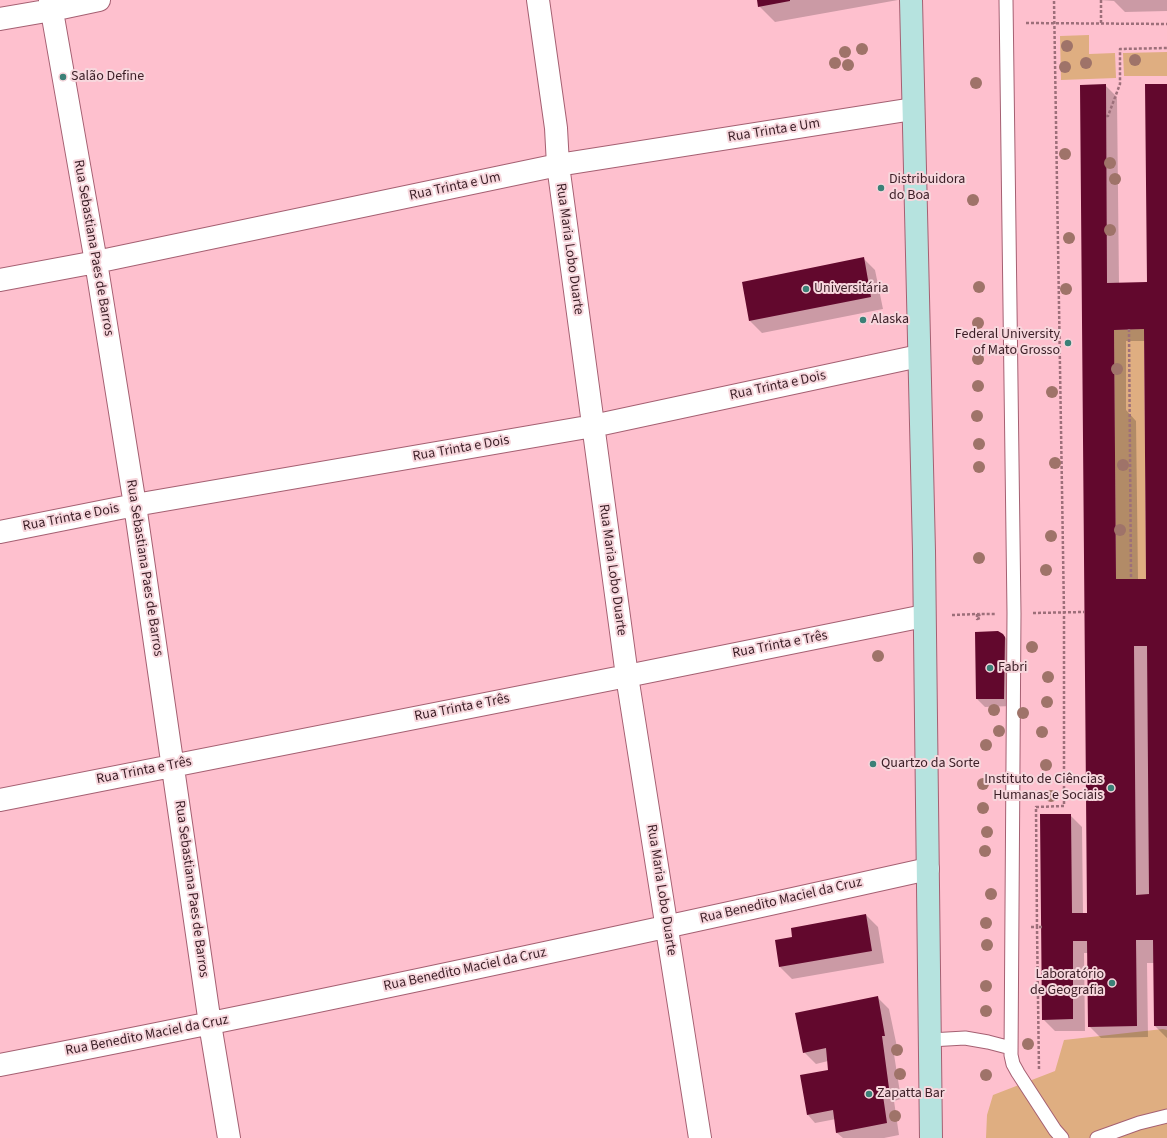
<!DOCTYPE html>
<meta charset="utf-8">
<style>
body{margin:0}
canvas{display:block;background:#fec0ce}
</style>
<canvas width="1167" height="1138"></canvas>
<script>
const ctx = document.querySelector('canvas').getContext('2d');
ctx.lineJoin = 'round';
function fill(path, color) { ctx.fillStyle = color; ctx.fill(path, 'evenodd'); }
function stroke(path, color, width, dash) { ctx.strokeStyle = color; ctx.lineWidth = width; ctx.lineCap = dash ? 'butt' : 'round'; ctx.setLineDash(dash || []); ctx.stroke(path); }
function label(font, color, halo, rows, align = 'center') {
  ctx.font = font + ' "Source Sans 3",sans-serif'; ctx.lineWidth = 4; ctx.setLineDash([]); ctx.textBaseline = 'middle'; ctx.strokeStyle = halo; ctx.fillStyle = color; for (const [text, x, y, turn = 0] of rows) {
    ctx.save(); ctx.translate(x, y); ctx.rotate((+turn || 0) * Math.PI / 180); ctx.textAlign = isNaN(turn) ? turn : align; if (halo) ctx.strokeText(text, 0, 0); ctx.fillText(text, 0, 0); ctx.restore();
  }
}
const green = new Path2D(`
 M 1089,35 L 1089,54 L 1115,53 L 1116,78 L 1061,80 L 1060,36 Z
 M 1167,52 L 1167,76 L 1124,76 L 1123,53 Z
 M 1144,329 L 1146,579 L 1116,579 L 1114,330 Z
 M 1163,1029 L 1167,1030 L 1167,1138 L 986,1138 L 987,1115 L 993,1095 L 1055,1071 L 1064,1040 Z`);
const shadow = new Path2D(`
 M 758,0 L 898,0 L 775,22 L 759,6 Z
 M 1100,0 L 1167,0 L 1167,11 L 1125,12 L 1114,1 Z
 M 1105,85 L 1117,97 L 1119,284 L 1148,283 L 1167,85 L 1167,1038 L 1155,1026 L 1154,963 L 1147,963 L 1148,1037 L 1101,1038 L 1089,1026 L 1088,953 L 1084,953 L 1085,1031 L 1055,1031 L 1043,1019 L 1070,815 L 1082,827 L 1083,914 L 1088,914 ZM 1126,341 L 1145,341 L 1147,580 L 1138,580 L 1136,421 L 1126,410 Z
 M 863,258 L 875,270 L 883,309 L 762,333 L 750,321 L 743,283 Z
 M 1003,635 L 1011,643 L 1012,706 L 985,707 L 977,699 Z
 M 866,915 L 878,927 L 884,963 L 792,979 L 780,967 L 776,941 L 793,938 Z
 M 877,997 L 889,1009 L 897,1047 L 893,1048 L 901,1099 L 894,1101 L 899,1135 L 884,1138 L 843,1138 L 837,1133 L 836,1119 L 815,1123 L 808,1115 L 828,1071 L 828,1061 L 816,1064 L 804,1052 Z`);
const building = new Path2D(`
 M 757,0 L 790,0 L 790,1 L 758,7 Z
 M 1106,84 L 1107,283 L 1147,282 L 1145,84 L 1167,84 L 1167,1026 L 1154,1026 L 1153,940 L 1136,940 L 1137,1026 L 1088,1027 L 1087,941 L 1073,941 L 1073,1019 L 1042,1020 L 1040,814 L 1071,814 L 1072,913 L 1087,913 L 1080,85 ZM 1144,329 L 1146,579 L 1116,579 L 1114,330 ZM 1134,646 L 1147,646 L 1149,894 L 1136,895 Z
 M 864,257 L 871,297 L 749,321 L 742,282 Z
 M 975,632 L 998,631 L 1003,634 L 1005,637 L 1004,699 L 976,699 Z
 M 866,914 L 872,951 L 779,967 L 775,940 L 792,937 L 791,928 Z
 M 878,996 L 885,1036 L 882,1036 L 889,1088 L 882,1089 L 887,1123 L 836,1133 L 833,1110 L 807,1115 L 800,1075 L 828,1070 L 826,1048 L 803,1053 L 795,1013 Z`);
const path = new Path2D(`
 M 1101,0 L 1101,25
 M 1026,23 L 1167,24
 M 1106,116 L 1108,116 L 1120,84 L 1120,49 L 1167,48
 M 1129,329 L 1131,579
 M 1033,613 L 1084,612
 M 952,615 L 977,614 L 977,619 L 980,618 L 979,614 L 996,614
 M 1031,927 L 1037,927 L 1039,1070
 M 1042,927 L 1037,927 L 1036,807 L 1064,806 L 1064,612 L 1054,0`);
const lane = new Path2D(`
 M 1006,0 L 1014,613 L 1011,1055 L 1013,1064 L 1018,1073 L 1055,1130 L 1062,1138
 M 930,1040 L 965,1038 L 988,1042 L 1011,1048
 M 1097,1138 L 1139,1123 L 1167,1116`);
const street = new Path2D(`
 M 50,0 L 96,262 L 135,505 L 210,1024 L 229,1138
 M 538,0 L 556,128 L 558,165 L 627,676 L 700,1138
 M 0,19 L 52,10 L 99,0
 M 0,280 L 96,262 L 558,165 L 913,109
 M 0,532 L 135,505 L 593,426 L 919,356
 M 0,800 L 627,676 L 924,616
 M 0,1065 C 310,1005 619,938 928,869`);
const secondary = new Path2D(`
 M 911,0 L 924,551 L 931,1138`);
const trees = [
 [1067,46],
 [862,49],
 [845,52],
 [1135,60],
 [835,63],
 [1086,63],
 [848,65],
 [1065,67],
 [976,83],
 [1065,154],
 [1110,163],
 [1115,179],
 [973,200],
 [1110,230],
 [1069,238],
 [979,287],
 [1066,289],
 [978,323],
 [978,359],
 [1117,369],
 [978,386],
 [1052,392],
 [977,416],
 [979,444],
 [1055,463],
 [1123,465],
 [979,467],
 [1120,530],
 [1051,536],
 [979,558],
 [1046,570],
 [1032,647],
 [878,656],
 [1048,677],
 [1047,702],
 [994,710],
 [1023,713],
 [999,731],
 [1042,732],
 [986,745],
 [1046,765],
 [983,784],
 [1051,796],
 [983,808],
 [987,832],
 [985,851],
 [991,894],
 [986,923],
 [987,945],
 [986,986],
 [986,1011],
 [1028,1044],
 [897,1050],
 [900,1074],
 [986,1075],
 [895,1116]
];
const markers = [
 [63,77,4,"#3b8077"],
 [881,188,4,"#3b8077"],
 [806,289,4,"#3b8077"],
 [863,320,4,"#3b8077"],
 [1068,343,4,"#3b8077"],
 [990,668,4,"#3b8077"],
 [873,764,4,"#3b8077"],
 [1111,788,4,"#3b8077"],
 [1112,983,4,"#3b8077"],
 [869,1094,4,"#3b8077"]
];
const poiNames = [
 ["Salão Define",71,77],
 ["Distribuidora",889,180],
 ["do Boa",889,196],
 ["Universitária",814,289],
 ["Alaska",871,320],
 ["Federal University",1060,335,"right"],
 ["of Mato Grosso",1060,351,"right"],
 ["Fabri",998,668],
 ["Quartzo da Sorte",881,764],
 ["Instituto de Ciências",1103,780,"right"],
 ["Humanas e Sociais",1103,796,"right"],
 ["Laboratório",1104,975,"right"],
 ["de Geografia",1104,991,"right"],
 ["Zapatta Bar",877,1094]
];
const streetNames = [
 ["Rua Trinta e Um",774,131,-9],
 ["Rua Trinta e Um",455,187,-12],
 ["Rua Sebastiana Paes de Barros",93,248,80],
 ["Rua Maria Lobo Duarte",569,249,82],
 ["Rua Trinta e Dois",778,386,-12],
 ["Rua Trinta e Dois",461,449,-10],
 ["Rua Trinta e Dois",71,518,-11],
 ["Rua Sebastiana Paes de Barros",144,568,81],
 ["Rua Maria Lobo Duarte",612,570,82],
 ["Rua Trinta e Três",780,645,-11],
 ["Rua Trinta e Três",462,708,-11],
 ["Rua Trinta e Três",144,771,-11],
 ["Rua Sebastiana Paes de Barros",191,889,82],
 ["Rua Maria Lobo Duarte",661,890,81],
 ["Rua Benedito Maciel da Cruz",781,901,-13],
 ["Rua Benedito Maciel da Cruz",465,970,-12],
 ["Rua Benedito Maciel da Cruz",147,1036,-11]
];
fill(green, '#dfae81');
fill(shadow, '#0003');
fill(building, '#62082d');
stroke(lane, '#a56072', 15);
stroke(street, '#a56072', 24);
stroke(secondary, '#a56072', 24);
stroke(path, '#9d6f7a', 2.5, [3, 2]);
stroke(lane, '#fff', 13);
stroke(street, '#fff', 22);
stroke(secondary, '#b6e3df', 22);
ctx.fillStyle = '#9f7369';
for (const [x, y] of trees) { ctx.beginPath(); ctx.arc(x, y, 6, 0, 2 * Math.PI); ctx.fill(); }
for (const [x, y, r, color] of markers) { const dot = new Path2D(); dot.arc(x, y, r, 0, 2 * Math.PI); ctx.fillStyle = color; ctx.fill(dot); stroke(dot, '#f7d7dd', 1.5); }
label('14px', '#3b1e26', '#f7d7dd', poiNames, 'left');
label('14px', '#3b1e26', '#f7d7dd', streetNames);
</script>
